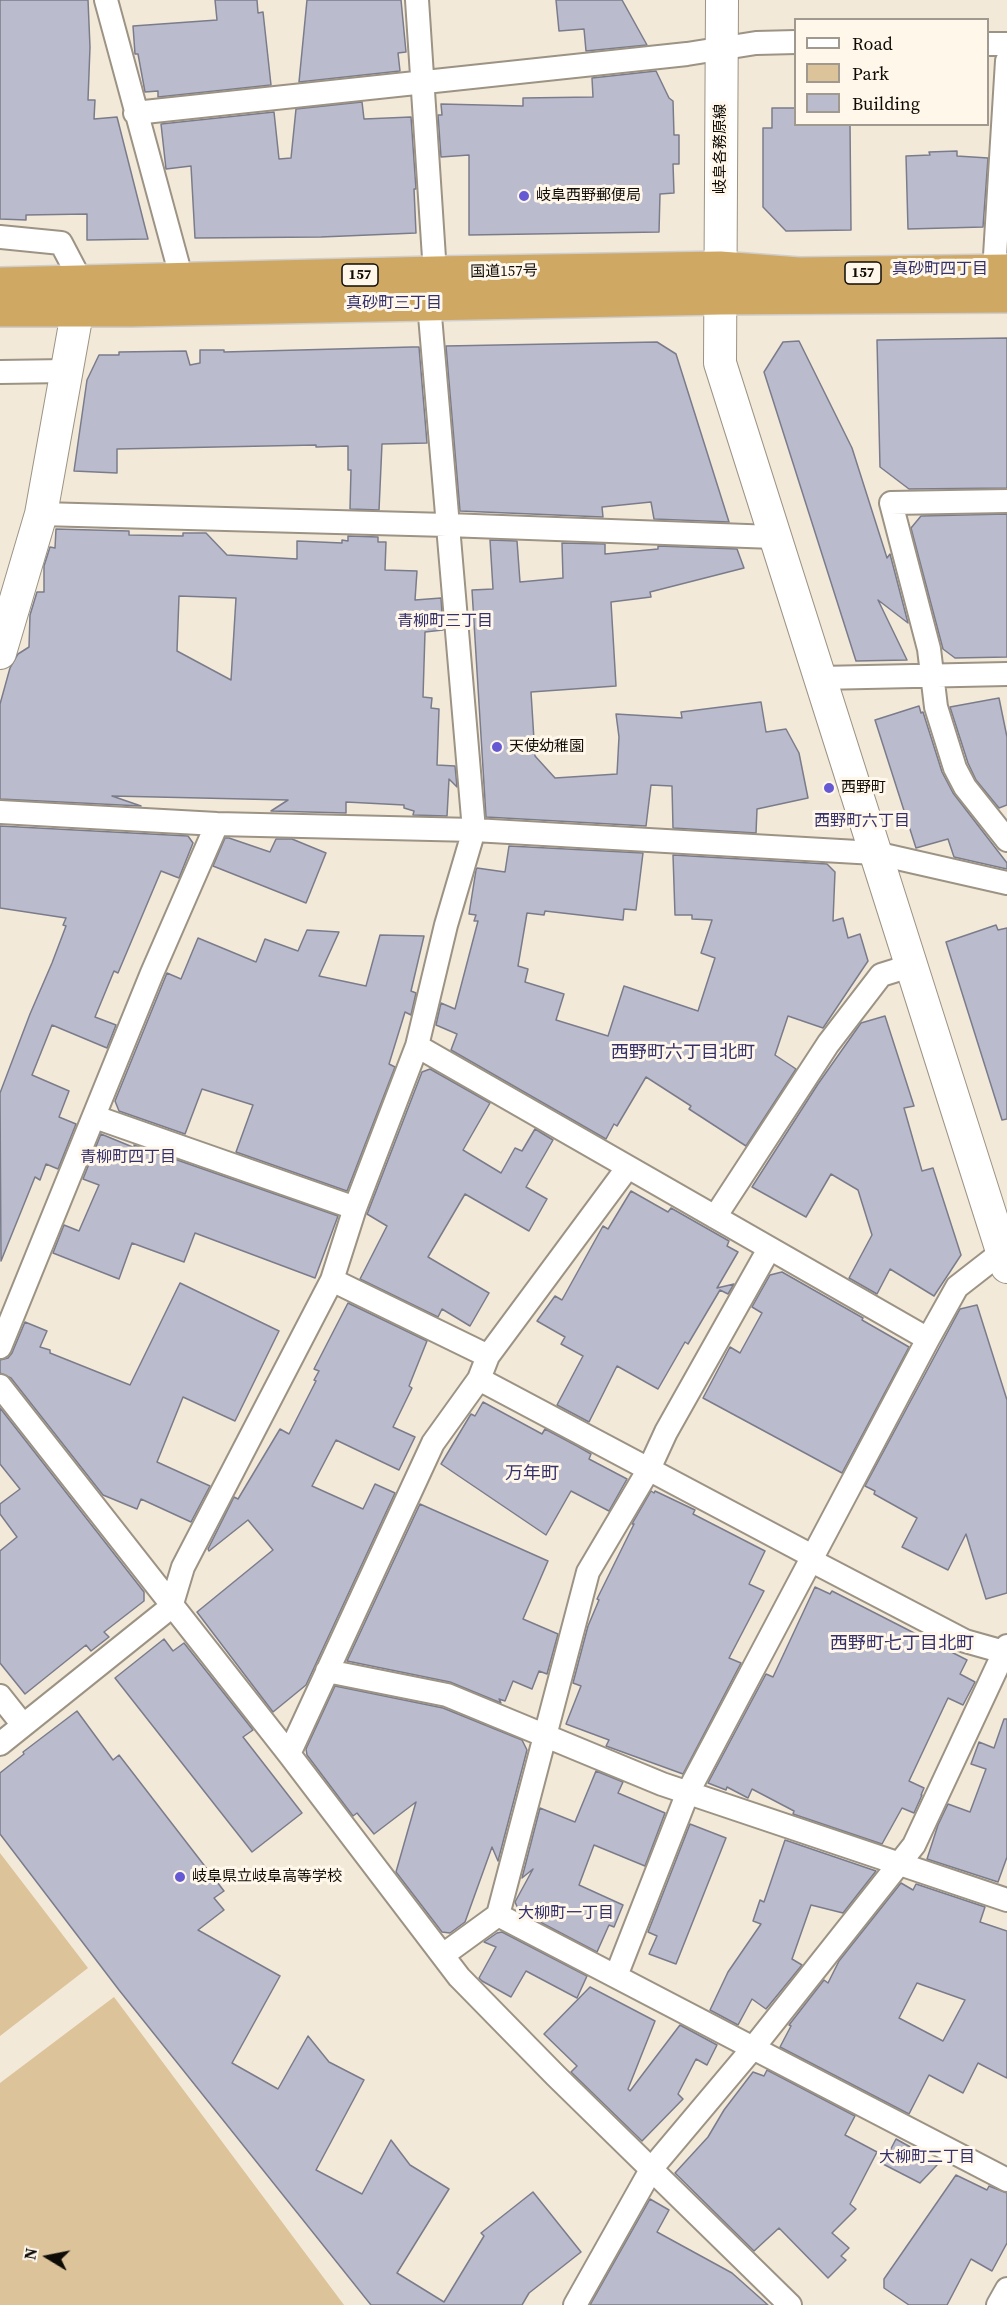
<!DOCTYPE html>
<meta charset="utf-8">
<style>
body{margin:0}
#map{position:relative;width:1007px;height:2305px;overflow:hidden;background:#f3e9d9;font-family:"Source Serif 4",serif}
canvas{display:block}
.legend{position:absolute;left:794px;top:18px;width:195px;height:108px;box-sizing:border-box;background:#fff7ea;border:2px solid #9f998f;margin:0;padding:8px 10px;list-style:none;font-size:18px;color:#0f0c07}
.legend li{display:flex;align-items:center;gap:12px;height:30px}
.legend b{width:30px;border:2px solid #9f998f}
.north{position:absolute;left:18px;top:2227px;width:60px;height:60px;-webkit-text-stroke:4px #fff7ea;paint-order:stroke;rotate:280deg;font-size:16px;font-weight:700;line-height:24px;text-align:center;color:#0f0c07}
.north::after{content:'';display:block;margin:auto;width:21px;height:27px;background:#0f0c07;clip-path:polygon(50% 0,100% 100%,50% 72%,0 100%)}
</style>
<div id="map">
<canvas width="1007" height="2305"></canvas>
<ul class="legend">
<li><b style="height:8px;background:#fff"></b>Road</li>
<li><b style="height:16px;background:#dcc399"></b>Park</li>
<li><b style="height:16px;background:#babbcc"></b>Building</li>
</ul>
<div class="north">N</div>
</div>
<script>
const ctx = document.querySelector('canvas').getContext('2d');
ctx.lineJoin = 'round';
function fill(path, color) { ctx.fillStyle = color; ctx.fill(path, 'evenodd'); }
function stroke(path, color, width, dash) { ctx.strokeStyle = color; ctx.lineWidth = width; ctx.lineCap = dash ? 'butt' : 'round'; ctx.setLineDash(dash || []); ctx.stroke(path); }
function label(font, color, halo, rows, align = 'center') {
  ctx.font = font + ' "Source Serif 4","Noto Sans JP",serif'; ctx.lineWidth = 6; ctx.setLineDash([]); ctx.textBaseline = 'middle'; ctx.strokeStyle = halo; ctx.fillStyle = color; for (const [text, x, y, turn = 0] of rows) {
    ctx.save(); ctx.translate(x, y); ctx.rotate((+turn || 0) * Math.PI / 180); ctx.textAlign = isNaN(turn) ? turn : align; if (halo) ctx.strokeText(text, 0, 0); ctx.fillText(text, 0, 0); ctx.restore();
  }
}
const green = new Path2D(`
 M 0,1853 L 88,1968 L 0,2036 Z
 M 114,1997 L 344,2305 L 0,2305 L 0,2083 Z`);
const building = new Path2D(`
 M 0,0 L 88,0 L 90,47 L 88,100 L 95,100 L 94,119 L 117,117 L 148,239 L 87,240 L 87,214 L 26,215 L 26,220 L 0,219 Z
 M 215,0 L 257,0 L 258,13 L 263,12 L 271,85 L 158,97 L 158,91 L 145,92 L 138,54 L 135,54 L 133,26 L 217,20 Z
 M 307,0 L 401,0 L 406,52 L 398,53 L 400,71 L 299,82 Z
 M 556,0 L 622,0 L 647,45 L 586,51 L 584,29 L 559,31 Z
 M 656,71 L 669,98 L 673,101 L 674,135 L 679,135 L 679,164 L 673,164 L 674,193 L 660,194 L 659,232 L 469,235 L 469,155 L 441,157 L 438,115 L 442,115 L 441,104 L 523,106 L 523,98 L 593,97 L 592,78 Z
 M 362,102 L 364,119 L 411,117 L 416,189 L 414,189 L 416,233 L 321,237 L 195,238 L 191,166 L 166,169 L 161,124 L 274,112 L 279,159 L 291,158 L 296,109 Z
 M 772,108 L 795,108 L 795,124 L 850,124 L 851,230 L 786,231 L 763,207 L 763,128 L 772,128 Z
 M 957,151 L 957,156 L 988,158 L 983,227 L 908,229 L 906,156 L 930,155 L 929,152 Z
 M 1007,338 L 1007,488 L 909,489 L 880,467 L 877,340 Z
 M 799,341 L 852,448 L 887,558 L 890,554 L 908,623 L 878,600 L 907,660 L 856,661 L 764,372 L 783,342 Z
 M 657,342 L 676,354 L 729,522 L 654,519 L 651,502 L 602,507 L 603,517 L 460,511 L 446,346 Z
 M 412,347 L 419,347 L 427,443 L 382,444 L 379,510 L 350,509 L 351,470 L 348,470 L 348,446 L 316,447 L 316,445 L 117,449 L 117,473 L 74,471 L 87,380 L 99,355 L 119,355 L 119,352 L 186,351 L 190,365 L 200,363 L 200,350 L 224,350 L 224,352 Z
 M 1007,514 L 1007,657 L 955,658 L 943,649 L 911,528 L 921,516 Z
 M 56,529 L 129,531 L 129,535 L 183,536 L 183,533 L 206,533 L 227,555 L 297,559 L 297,541 L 342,543 L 342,540 L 348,541 L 348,536 L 378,537 L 378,542 L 386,542 L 385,570 L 417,571 L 415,600 L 441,598 L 443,630 L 425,632 L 423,697 L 432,698 L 431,708 L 439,709 L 437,765 L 455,766 L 457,787 L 449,779 L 447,816 L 413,815 L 414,811 L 404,808 L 404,805 L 346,802 L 346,813 L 271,811 L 288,800 L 112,796 L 141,806 L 0,799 L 0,704 L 10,668 L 18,654 L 29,647 L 30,615 L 37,592 L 44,592 L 44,566 L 50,547 L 55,548 ZM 179,596 L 236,598 L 231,680 L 177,651 Z
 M 490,540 L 517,541 L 520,582 L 563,578 L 562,543 L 605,544 L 605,554 L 658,549 L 658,546 L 737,549 L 744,568 L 650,592 L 651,597 L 611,602 L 616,686 L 531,692 L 535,756 L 555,778 L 617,774 L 619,737 L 616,714 L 682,718 L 681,712 L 761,702 L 766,732 L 786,729 L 799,753 L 808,798 L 757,809 L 756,833 L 673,828 L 672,786 L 651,785 L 646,826 L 486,817 L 472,590 L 493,589 Z
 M 999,698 L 1007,737 L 1007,805 L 999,808 L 976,780 L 968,763 L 950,707 Z
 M 919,706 L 921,713 L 923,712 L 942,772 L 953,793 L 1007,863 L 1007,869 L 954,857 L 948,839 L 916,848 L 875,720 Z
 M 0,826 L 188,836 L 193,843 L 179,878 L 161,871 L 118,973 L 114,971 L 95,1017 L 116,1025 L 107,1048 L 52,1025 L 32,1075 L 69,1091 L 59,1117 L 76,1124 L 58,1169 L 46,1164 L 40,1180 L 35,1177 L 1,1261 L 0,1093 L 30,1014 L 52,963 L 66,926 L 63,925 L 66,918 L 0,908 Z
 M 225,838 L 229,838 L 270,852 L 276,839 L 292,839 L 326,853 L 306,903 L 213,866 Z
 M 509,846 L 643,853 L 636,910 L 624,909 L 623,920 L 545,911 L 544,915 L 527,913 L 518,966 L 528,969 L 525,982 L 564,994 L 556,1020 L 608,1036 L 624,986 L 698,1011 L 715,958 L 701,953 L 712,920 L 692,919 L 692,915 L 675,915 L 673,855 L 827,864 L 835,872 L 833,921 L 843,918 L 848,938 L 860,934 L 868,961 L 823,1028 L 788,1016 L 775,1055 L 796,1069 L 746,1146 L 689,1109 L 691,1106 L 646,1077 L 617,1126 L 614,1124 L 606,1139 L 451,1050 L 457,1034 L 436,1025 L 441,1003 L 455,1009 L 478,921 L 474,921 L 476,915 L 469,914 L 476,870 L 477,868 L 505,872 Z
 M 996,925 L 998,930 L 1007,928 L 1007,1119 L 1002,1120 L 946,942 Z
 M 307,930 L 339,932 L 319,976 L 366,986 L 380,935 L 424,936 L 411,991 L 416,993 L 411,1015 L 405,1012 L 389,1064 L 395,1067 L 347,1191 L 236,1152 L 253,1105 L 202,1089 L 185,1134 L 119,1111 L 115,1101 L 167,973 L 181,979 L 198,938 L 256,962 L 265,939 L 298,951 Z
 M 885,1016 L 914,1106 L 904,1108 L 922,1171 L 933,1168 L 961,1255 L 934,1296 L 890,1269 L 877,1294 L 849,1278 L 872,1235 L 858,1190 L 831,1174 L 806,1217 L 752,1187 L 818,1084 L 861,1023 Z
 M 430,1069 L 490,1103 L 463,1150 L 501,1173 L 515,1148 L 522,1151 L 535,1129 L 553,1140 L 526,1187 L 547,1199 L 529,1231 L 465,1194 L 428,1257 L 489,1293 L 470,1326 L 442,1309 L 438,1317 L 360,1279 L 387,1226 L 367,1214 L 368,1212 L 422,1072 Z
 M 101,1134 L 135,1148 L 134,1145 L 338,1216 L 315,1278 L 195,1233 L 184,1262 L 132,1243 L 119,1279 L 53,1253 L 64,1225 L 79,1231 L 99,1185 L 83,1179 Z
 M 631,1191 L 668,1212 L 671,1208 L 729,1241 L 727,1246 L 738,1252 L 717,1288 L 734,1284 L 728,1294 L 720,1290 L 688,1344 L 685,1342 L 658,1389 L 617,1366 L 589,1422 L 557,1405 L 583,1356 L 561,1344 L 565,1337 L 537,1321 L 555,1296 L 562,1300 L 603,1226 L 608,1229 Z
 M 782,1272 L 863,1318 L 862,1320 L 909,1347 L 842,1473 L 703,1398 L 730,1347 L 740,1353 L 762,1313 L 752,1307 L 770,1275 Z
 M 180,1283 L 279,1331 L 235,1421 L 183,1397 L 157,1462 L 210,1486 L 191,1522 L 141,1499 L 137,1509 L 103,1495 L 11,1378 L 0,1373 L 0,1360 L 8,1358 L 12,1353 L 25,1322 L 47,1331 L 40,1347 L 50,1350 L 50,1353 L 130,1385 Z
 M 348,1303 L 427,1341 L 409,1386 L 412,1388 L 393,1427 L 415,1437 L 399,1470 L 336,1440 L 312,1486 L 363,1509 L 375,1484 L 395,1493 L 306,1685 L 273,1712 L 197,1612 L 273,1550 L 248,1520 L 209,1551 L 208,1549 L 234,1497 L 238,1499 L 280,1429 L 289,1434 L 316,1381 L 314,1380 L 319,1371 L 314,1369 Z
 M 977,1305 L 1007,1400 L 1007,1593 L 986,1599 L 966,1534 L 948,1570 L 902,1547 L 917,1518 L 874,1494 L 875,1491 L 865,1486 L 960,1309 Z
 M 483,1402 L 542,1434 L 545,1429 L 577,1446 L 591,1454 L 589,1459 L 627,1479 L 609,1511 L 571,1491 L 546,1535 L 441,1464 L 471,1414 L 475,1416 Z
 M 0,1408 L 144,1592 L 144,1601 L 104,1632 L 109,1637 L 91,1651 L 86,1645 L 25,1694 L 0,1663 L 0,1551 L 17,1537 L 0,1514 L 0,1504 L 20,1489 L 0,1464 Z
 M 651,1491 L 654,1493 L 655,1491 L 695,1510 L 693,1514 L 765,1551 L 749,1584 L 764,1591 L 729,1658 L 741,1663 L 683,1774 L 606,1746 L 609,1740 L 566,1724 L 581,1686 L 573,1683 L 588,1626 L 599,1600 L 597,1599 L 634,1524 L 632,1524 Z
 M 420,1504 L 548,1561 L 523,1619 L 558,1634 L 547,1674 L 539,1671 L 532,1689 L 513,1681 L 505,1701 L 499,1699 L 501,1703 L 450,1682 L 347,1661 Z
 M 815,1587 L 830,1594 L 832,1591 L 967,1660 L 960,1674 L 975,1682 L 963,1705 L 948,1698 L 909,1781 L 924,1788 L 921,1795 L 922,1795 L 914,1813 L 902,1808 L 882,1844 L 793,1814 L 794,1811 L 752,1789 L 748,1798 L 727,1787 L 726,1790 L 708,1783 L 766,1674 L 773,1677 Z
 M 164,1639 L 173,1651 L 184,1643 L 253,1730 L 243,1737 L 302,1813 L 252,1852 L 115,1678 Z
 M 335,1686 L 443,1708 L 522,1740 L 527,1750 L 498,1861 L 492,1847 L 465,1922 L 450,1933 L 442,1932 L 396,1872 L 416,1802 L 374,1834 L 357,1813 L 353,1816 L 307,1755 L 306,1749 Z
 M 77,1711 L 113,1760 L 119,1755 L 224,1891 L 214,1898 L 224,1910 L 198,1930 L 280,1976 L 232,2063 L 278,2089 L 308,2036 L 329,2062 L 364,2080 L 316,2170 L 362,2194 L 391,2140 L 410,2165 L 449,2189 L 397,2273 L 444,2302 L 484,2236 L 481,2233 L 533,2192 L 581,2252 L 529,2293 L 522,2305 L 371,2305 L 119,1990 L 0,1834 L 0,1773 L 24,1754 L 23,1752 Z
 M 1004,1719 L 1007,1719 L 1007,1857 L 998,1882 L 927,1859 L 938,1825 L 948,1804 L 970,1812 L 986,1769 L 971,1764 L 979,1742 L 994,1748 Z
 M 596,1771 L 623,1782 L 618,1793 L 665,1813 L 645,1866 L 594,1845 L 579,1885 L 623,1905 L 614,1927 L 609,1925 L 597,1952 L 519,1911 L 515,1902 L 533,1869 L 522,1878 L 540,1808 L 575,1822 Z
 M 690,1824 L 726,1838 L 676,1964 L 649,1954 L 657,1936 L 648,1932 Z
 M 785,1840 L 876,1871 L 843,1913 L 811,1905 L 792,1959 L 802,1965 L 766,2009 L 752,1999 L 738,2025 L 710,2010 L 728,1972 L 761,1924 L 753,1921 L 760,1900 L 764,1902 Z
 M 901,1883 L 913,1890 L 916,1884 L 985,1907 L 980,1922 L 1007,1931 L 1007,2078 L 978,2063 L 963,2093 L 929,2075 L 909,2114 L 780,2047 L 791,2026 L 789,2025 L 824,1980 L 828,1983 L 839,1961 ZM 917,1983 L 965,2000 L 943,2041 L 899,2018 Z
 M 502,1932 L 587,1976 L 577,1998 L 526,1971 L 511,1997 L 482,1981 L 479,1978 L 496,1947 L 484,1942 L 497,1933 Z
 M 590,1987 L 655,2021 L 628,2089 L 630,2091 L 680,2025 L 717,2045 L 707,2065 L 696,2059 L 678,2094 L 683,2099 L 642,2141 L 571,2072 L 577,2066 L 544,2034 Z
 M 767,2070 L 855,2116 L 845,2135 L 877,2152 L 850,2204 L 856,2209 L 832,2233 L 849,2248 L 841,2256 L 846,2260 L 828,2278 L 779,2228 L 754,2251 L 675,2173 L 708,2137 L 724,2110 L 753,2072 L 764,2076 Z
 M 896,2139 L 923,2154 L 922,2157 L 937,2165 L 920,2183 L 883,2164 Z
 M 956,2175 L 987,2190 L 989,2186 L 1007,2193 L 1007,2243 L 992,2271 L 971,2259 L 947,2305 L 909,2305 L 884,2288 L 884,2279 Z
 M 650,2199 L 669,2210 L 657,2232 L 732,2273 L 768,2305 L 590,2305 Z`);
const street = new Path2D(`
 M 106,0 L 182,280
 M 417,0 L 435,273
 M 988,44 L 1007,44
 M 135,113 L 687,54 L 756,43 L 796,42
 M 0,237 L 61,243 L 82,283
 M 994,272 L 1007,61
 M 0,372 L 66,371
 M 1007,501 L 891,503 L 929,649 L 936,707 L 955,768 L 965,787 L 1007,840
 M 41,514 L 447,525 L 774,537
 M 820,678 L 1007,674
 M 0,812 L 217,824 L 474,830 L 875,853 L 1007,883
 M 417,1046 L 928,1339
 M 95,1117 L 355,1208
 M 715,1217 L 828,1044 L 881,975 L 913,965
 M 332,1280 L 488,1356
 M 0,1347 L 152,973 L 217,824
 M 479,1379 L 814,1557
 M 0,1386 L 289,1754 L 459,1977 L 556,2076 L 790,2305
 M 812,1561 L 965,1641 L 1004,1652
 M 327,1671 L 447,1695 L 662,1784 L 1007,1900
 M 0,1696 L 23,1725
 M 0,1744 L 171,1607 L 183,1567 L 332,1280 L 355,1208 L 417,1046 L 446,925 L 474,830 L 429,304
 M 289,1754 L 433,1443 L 479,1379 L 488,1356 L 628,1167
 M 498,1915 L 753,2048 L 914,1845 L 1007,1646
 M 443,1955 L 498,1915 L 588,1572 L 649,1469 L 666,1432 L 769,1249
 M 616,1976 L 688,1792 L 928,1339 L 957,1287 L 1002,1252 L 1007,1252
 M 575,2305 L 652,2168 L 753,2048 L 1007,2180
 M 998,2305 L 1007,2289`);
const secondary = new Path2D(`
 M 722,0 L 720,363 L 1007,1267
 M 0,653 L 41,514 L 82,285`);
const highway = new Path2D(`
 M 0,284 L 435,273 L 720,268 L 799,274 L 1007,271
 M 0,310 L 131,310 L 720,298 L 1007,296`);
const markers = [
 [524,196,6,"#665ad4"],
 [497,747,6,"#665ad4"],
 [829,788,6,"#665ad4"],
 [180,1877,6,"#665ad4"]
];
const shields = [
 [863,273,36],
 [360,275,36]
];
const shieldNames = [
 ["157",863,273],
 ["157",360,275]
];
const streetNames = [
 ["岐阜各務原線",721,149,-90],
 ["国道157号",504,272,-1]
];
const poiNames = [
 ["岐阜西野郵便局",536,196],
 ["天使幼稚園",509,747],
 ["西野町",841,788],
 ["岐阜県立岐阜高等学校",192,1877]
];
const neighbourhoodNames = [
 ["真砂町四丁目",940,270],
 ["真砂町三丁目",394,304],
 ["青柳町三丁目",445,622],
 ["西野町六丁目",862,822],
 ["青柳町四丁目",128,1158],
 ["大柳町一丁目",566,1914],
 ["大柳町二丁目",927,2158]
];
const quarterNames = [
 ["西野町六丁目北町",683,1053],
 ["万年町",532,1474],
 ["西野町七丁目北町",902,1644]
];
fill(green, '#dcc399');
fill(building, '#babbcc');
stroke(building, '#7b7c8b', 1.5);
stroke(street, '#9c9384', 26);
stroke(secondary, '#9c9384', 34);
stroke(highway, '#cfcecd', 36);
stroke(street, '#fff', 22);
stroke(secondary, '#fff', 32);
stroke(highway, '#cfa864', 33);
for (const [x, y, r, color] of markers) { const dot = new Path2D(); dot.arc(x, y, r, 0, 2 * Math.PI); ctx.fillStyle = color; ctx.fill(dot); stroke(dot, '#fff7ea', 2); }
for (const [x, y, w] of shields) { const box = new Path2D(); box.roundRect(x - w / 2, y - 11, w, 22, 4.5); ctx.fillStyle = '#fff7ea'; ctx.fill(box); stroke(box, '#0f0c07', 1.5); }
label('bold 14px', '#0f0c07', null, shieldNames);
label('15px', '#0f0c07', '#fff7ea', streetNames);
label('15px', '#0f0c07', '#fff7ea', poiNames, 'left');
label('16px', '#35316c', '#fff7ea', neighbourhoodNames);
label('18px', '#35316c', '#fff7ea', quarterNames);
</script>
